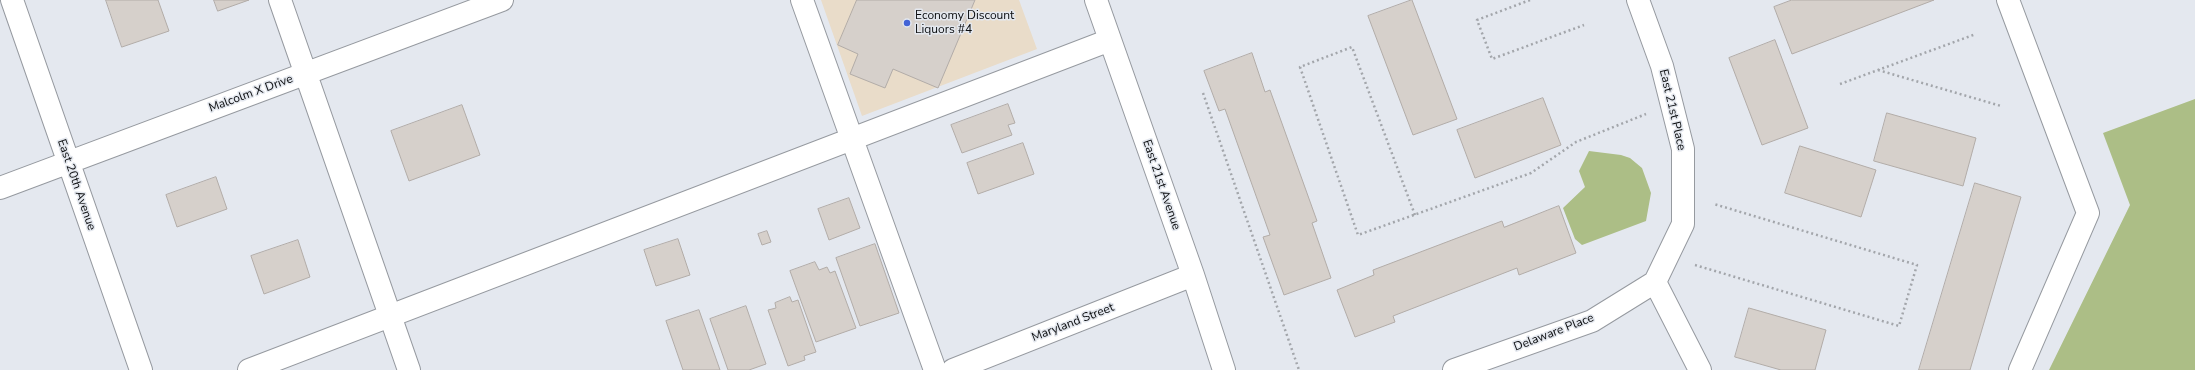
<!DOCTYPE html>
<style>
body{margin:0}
canvas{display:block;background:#e4e8ef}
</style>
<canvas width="2195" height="370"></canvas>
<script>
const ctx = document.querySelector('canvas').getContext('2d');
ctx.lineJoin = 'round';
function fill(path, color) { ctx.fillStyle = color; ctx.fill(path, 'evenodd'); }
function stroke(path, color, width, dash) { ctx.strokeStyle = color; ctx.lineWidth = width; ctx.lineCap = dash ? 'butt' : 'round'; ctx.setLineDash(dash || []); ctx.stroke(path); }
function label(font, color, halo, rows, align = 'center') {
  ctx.font = font + ' "Nunito Sans",sans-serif'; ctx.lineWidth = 3; ctx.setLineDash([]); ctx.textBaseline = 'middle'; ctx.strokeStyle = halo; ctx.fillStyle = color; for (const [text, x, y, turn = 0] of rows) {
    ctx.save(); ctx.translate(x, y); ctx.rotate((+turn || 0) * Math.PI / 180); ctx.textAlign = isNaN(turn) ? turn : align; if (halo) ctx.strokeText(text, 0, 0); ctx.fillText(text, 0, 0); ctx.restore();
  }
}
const commercial = new Path2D(`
 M 821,0 L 1019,0 L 1037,49 L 862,116 Z`);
const green = new Path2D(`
 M 2195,99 L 2195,370 L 2049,370 L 2130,205 L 2103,133 Z
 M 1589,151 L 1621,155 L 1630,158 L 1642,168 L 1651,193 L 1646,221 L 1582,245 L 1575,239 L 1563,208 L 1585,187 L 1579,171 Z`);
const building = new Path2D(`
 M 106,0 L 158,0 L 169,31 L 122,47 Z
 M 214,0 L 249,0 L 218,11 Z
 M 857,0 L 975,0 L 938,88 L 893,69 L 885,88 L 850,74 L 858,54 L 838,45 Z
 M 1412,0 L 1457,119 L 1413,135 L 1368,16 Z
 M 1792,0 L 1934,0 L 1792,54 L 1774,7 Z
 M 1775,40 L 1808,128 L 1762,145 L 1729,58 Z
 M 1252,53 L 1265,92 L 1270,90 L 1317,221 L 1312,223 L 1331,278 L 1284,295 L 1263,237 L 1270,235 L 1225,109 L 1219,111 L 1204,71 Z
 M 1543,98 L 1561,145 L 1475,178 L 1457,130 Z
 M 1008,104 L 1015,123 L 1008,125 L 1012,135 L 962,153 L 951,125 Z
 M 462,105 L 480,155 L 409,181 L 391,131 Z
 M 1887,113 L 1976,138 L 1963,186 L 1874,161 Z
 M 1023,143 L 1034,174 L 978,194 L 967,163 Z
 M 1800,146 L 1876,170 L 1861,217 L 1785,193 Z
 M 216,177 L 227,209 L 177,227 L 166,195 Z
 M 1975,183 L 2021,197 L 1970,370 L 1919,370 Z
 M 849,198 L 860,228 L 829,240 L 818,209 Z
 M 1559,206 L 1576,253 L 1519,275 L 1517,268 L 1393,316 L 1395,322 L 1355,337 L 1337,290 L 1374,275 L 1373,270 L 1502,221 L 1504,227 Z
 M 767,231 L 771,242 L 762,245 L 758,234 Z
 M 678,239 L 690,275 L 656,286 L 644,250 Z
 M 298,240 L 310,277 L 264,294 L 251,256 Z
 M 875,244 L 899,313 L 860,326 L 836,258 Z
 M 815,262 L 819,270 L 827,267 L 830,273 L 835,271 L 856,328 L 816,342 L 790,271 Z
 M 790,297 L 792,302 L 798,300 L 816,352 L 804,356 L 805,360 L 788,366 L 768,310 L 776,308 L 775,303 Z
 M 746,306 L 766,364 L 749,370 L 728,370 L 710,319 Z
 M 1749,308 L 1826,330 L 1815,370 L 1781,370 L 1735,357 Z
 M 699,310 L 720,370 L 683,370 L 666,321 Z`);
const path = new Path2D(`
 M 1530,0 L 1477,20 L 1492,59 L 1584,25
 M 1878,70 L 2001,106
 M 1840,84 L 1976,34
 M 1203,93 L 1299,370
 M 1415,215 L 1352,47 L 1300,67 L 1358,235 L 1531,173 L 1576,142 L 1646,114
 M 1695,265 L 1899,326 L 1917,265 L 1714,204`);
const minor = new Path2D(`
 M 12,0 L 141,370
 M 280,0 L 409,370
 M 802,0 L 935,370
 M 1096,0 L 1193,275 L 1224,370
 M 2008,0 L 2088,213 L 2020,370
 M 0,188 L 502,0
 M 1655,282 L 1700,370
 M 249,370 L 1110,40
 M 953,370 L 1193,275
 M 1454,370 L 1592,321 L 1655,282 L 1683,224 L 1683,149 L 1662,66 L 1638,0`);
const markers = [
 [907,23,4,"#4363d6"]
];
const poiNames = [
 ["Economy Discount",915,16],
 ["Liquors #4",915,30]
];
const streetNames = [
 ["Malcolm X Drive",251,94,-20],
 ["East 21st Place",1672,110,77],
 ["East 20th Avenue",76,185,71],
 ["East 21st Avenue",1161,185,71],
 ["Maryland Street",1073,323,-21],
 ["Delaware Place",1554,333,-21]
];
fill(commercial, '#e9dcc9');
fill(green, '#acbe86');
fill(building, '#d6d0cb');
stroke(building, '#b2aca8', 1);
stroke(minor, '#969aa0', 24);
stroke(path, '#a3a6ab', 2.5, [2, 3]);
stroke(minor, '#fff', 22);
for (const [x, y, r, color] of markers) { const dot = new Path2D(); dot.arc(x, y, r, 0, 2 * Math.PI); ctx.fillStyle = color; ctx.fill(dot); stroke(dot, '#e4e8ef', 1.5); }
label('12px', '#0a0c0e', '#e4e8ef', poiNames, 'left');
label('12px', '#0a0c0e', '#e4e8ef', streetNames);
</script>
